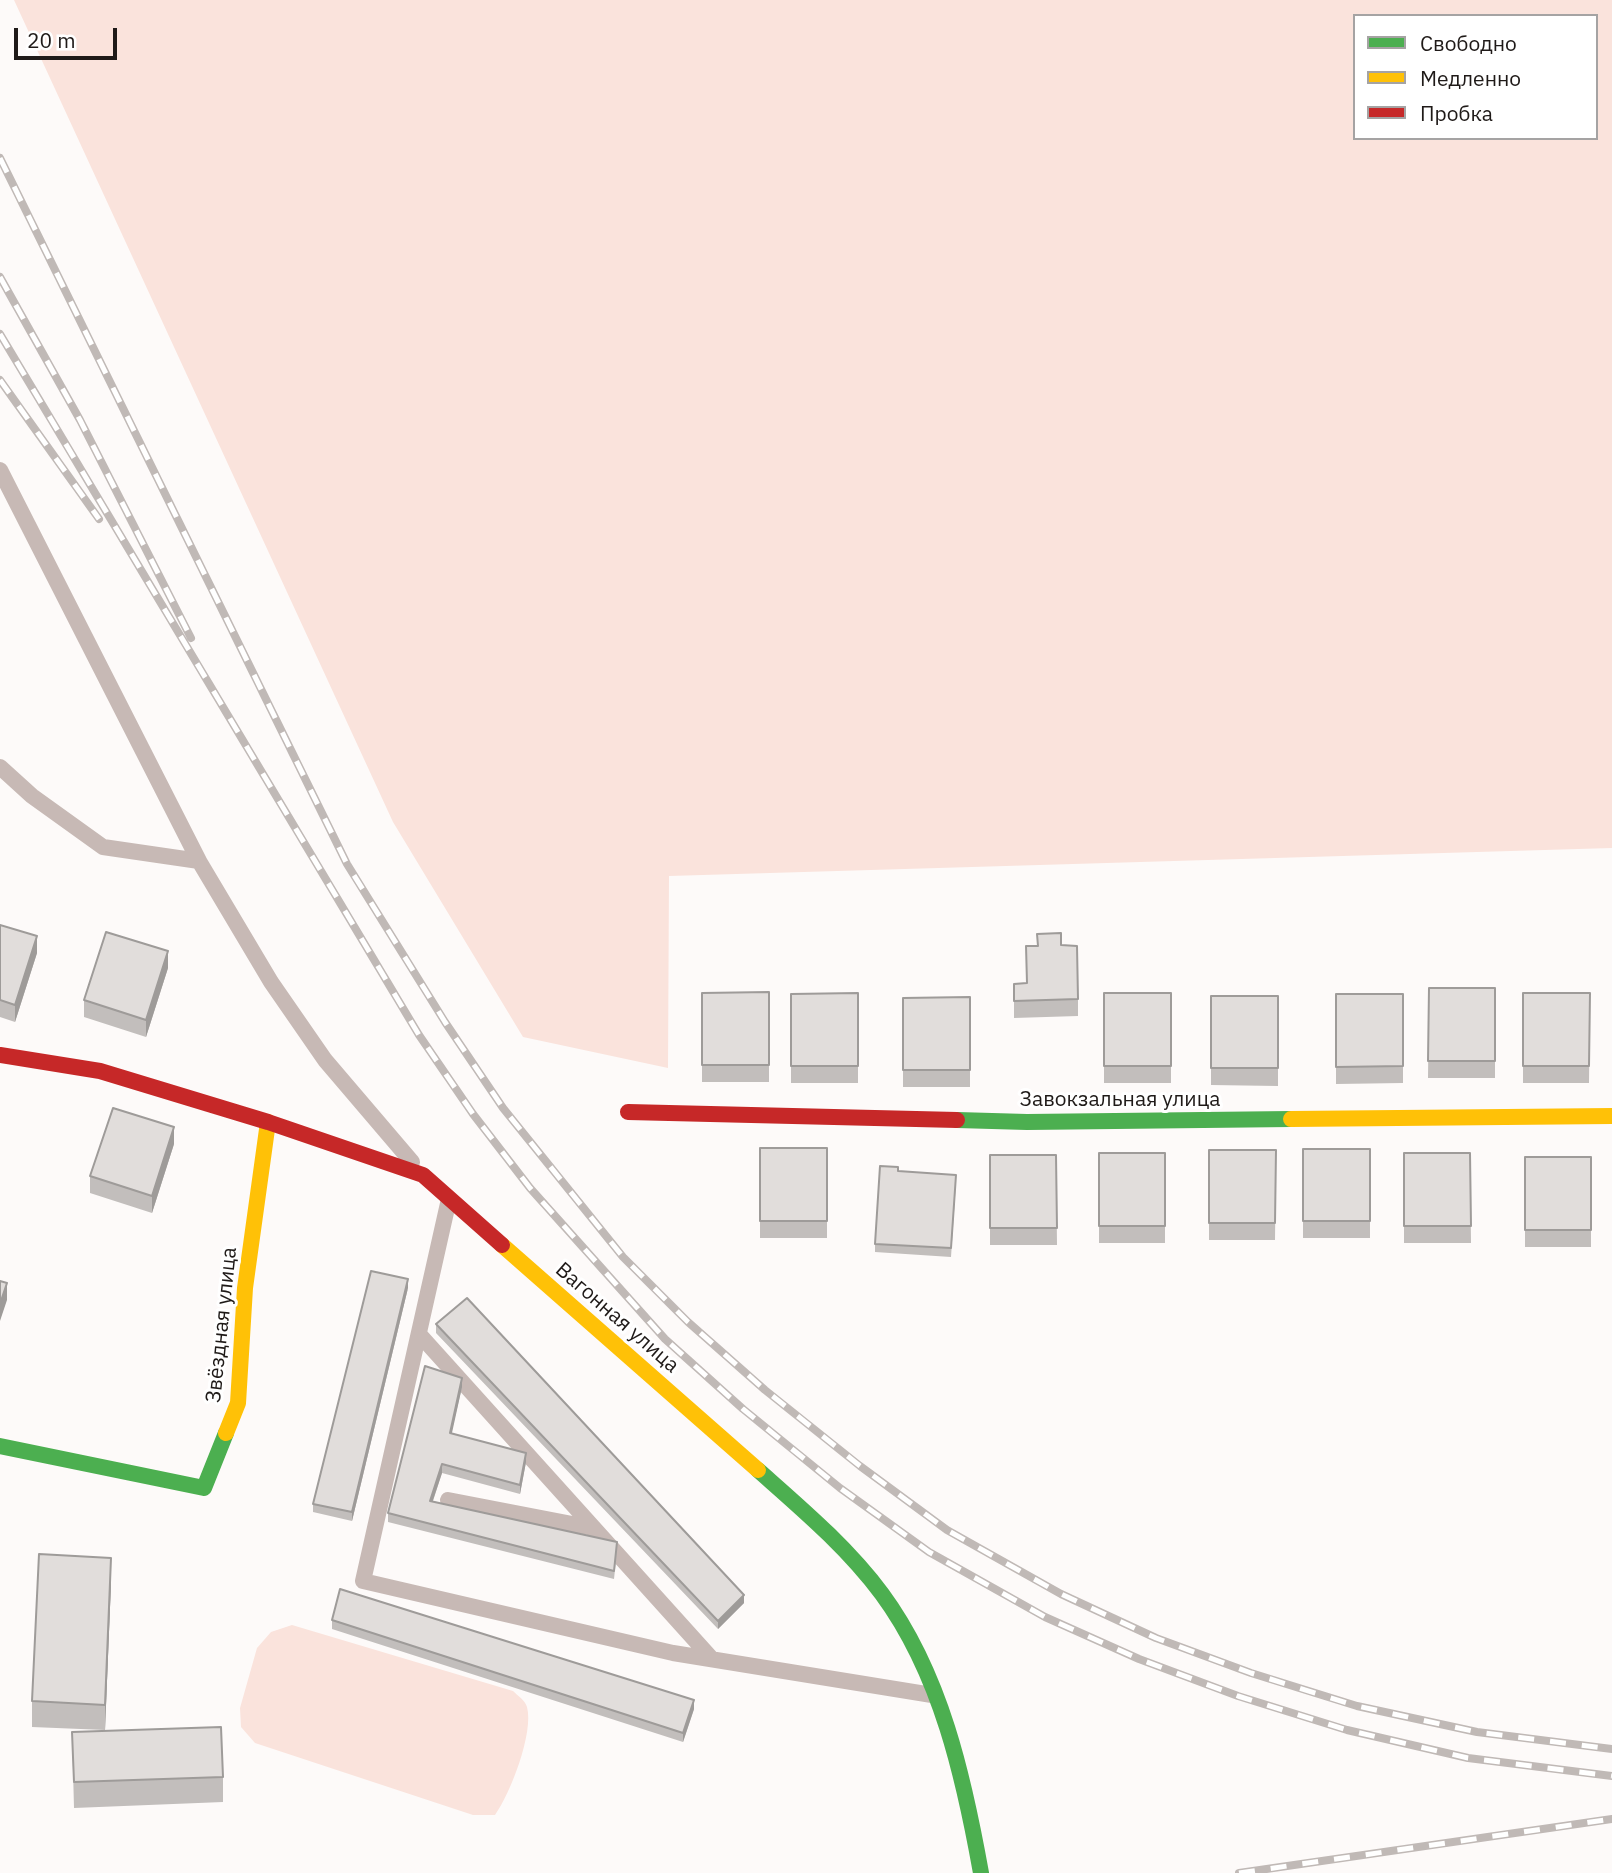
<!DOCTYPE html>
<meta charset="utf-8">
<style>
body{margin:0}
#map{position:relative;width:1612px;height:1873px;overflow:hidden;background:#fdfaf9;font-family:"IBM Plex Sans",sans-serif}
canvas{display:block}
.legend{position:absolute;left:1353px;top:14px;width:245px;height:126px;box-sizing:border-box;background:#fff;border:2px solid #a5a3a3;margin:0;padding:9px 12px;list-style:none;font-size:21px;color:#1f1a18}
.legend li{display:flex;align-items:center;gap:14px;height:35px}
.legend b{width:35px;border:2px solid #a5a3a3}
.scale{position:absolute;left:14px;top:28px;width:103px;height:32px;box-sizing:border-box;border:4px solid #1f1a18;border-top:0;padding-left:9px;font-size:21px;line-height:24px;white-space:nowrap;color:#1f1a18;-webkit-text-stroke:5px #fff;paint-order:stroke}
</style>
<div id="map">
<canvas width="1612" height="1873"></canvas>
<ul class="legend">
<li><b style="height:9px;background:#4caf50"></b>Свободно</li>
<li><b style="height:9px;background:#ffc107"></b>Медленно</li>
<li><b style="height:9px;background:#c62828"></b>Пробка</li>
</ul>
<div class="scale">20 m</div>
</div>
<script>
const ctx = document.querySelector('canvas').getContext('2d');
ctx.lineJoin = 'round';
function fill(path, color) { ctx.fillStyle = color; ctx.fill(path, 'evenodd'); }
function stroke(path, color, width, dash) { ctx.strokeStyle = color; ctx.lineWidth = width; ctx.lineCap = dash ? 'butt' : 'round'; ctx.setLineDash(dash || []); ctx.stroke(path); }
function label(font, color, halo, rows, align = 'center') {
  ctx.font = font + ' "IBM Plex Sans",sans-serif'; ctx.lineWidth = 6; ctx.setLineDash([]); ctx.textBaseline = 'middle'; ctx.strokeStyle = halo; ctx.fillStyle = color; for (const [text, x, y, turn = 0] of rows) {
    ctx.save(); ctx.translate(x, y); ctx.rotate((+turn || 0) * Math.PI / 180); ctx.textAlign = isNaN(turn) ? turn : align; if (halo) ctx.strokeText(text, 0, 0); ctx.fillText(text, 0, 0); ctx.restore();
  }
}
const green = new Path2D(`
 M 14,0 L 1612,0 L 1612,848 L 669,876 L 668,1068 L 523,1037 L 393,822 ZM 1355,16 L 1596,16 L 1596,138 L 1355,138 Z
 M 292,1625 L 513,1691 C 518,1696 525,1700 527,1707 C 534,1733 510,1794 495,1815 L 473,1815 L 255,1743 L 241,1727 L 240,1708 L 257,1648 L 271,1632 Z`);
const lane = new Path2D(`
 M 0,470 L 199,861
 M 0,767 L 32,796 L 103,847 L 199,861 L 271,982 L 325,1060 L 412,1162
 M 449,1199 L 363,1581 L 673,1653 L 932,1695
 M 419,1334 L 712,1659
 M 448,1500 L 593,1528`);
const fast = new Path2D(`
 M 957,1120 L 1027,1122 L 1291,1119
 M 0,1446 L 204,1488 L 226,1433
 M 758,1470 C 802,1509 847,1547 882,1594 C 941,1674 964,1778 981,1873`);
const slow = new Path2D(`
 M 1291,1119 L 1612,1116
 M 502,1245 L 758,1470
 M 226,1433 L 238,1403 L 245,1288 L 268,1122`);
const jam = new Path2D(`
 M 0,1055 L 100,1071 L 268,1122 L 423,1175 L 502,1245
 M 628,1112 L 957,1120`);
const rail = new Path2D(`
 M 0,158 L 347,864 L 445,1022 L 503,1108 L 623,1257 L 688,1322 L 765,1390 L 860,1466 L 947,1530 L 1061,1594 L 1156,1638 L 1251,1673 L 1357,1706 L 1477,1732 L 1612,1749
 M 0,277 L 80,420 L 191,638
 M 0,334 L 419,1035 L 473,1114 L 530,1188 L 665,1339 L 743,1409 L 840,1488 L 929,1552 L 1045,1617 L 1139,1659 L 1238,1696 L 1347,1730 L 1468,1758 L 1612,1776
 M 0,380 L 99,519
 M 1239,1873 L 1612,1819`);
const wall = new Path2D(`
 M 0,925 L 37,953 L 15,1022 L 0,1017 Z
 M 1037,934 L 1061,945 L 1078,999 L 1078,1016 L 1014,1018 L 1014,984 L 1027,983 L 1037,946 Z
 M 168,968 L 146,1037 L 84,1017 L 84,1000 Z
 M 1429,988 L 1495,988 L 1495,1078 L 1428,1078 Z
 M 769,992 L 769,1082 L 702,1082 L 702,993 Z
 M 858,993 L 858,1083 L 791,1083 L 791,994 Z
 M 1104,993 L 1171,993 L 1171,1083 L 1104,1083 Z
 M 1523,993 L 1590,993 L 1589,1083 L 1523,1083 Z
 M 1336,994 L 1403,994 L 1403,1083 L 1336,1084 Z
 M 1211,996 L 1278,996 L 1278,1086 L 1211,1085 Z
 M 970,997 L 970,1087 L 903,1087 L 903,998 Z
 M 174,1144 L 152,1213 L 90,1193 L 90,1176 Z
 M 760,1148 L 827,1148 L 827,1238 L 760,1238 Z
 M 1303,1149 L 1370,1149 L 1370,1238 L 1303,1238 Z
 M 1209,1150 L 1276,1150 L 1275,1240 L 1209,1240 Z
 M 1099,1153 L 1165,1153 L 1165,1243 L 1099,1243 Z
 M 1404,1153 L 1470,1153 L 1471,1243 L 1404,1243 Z
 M 990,1155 L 1056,1155 L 1057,1245 L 990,1245 Z
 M 1525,1157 L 1591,1157 L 1591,1247 L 1525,1247 Z
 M 898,1171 L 956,1183 L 951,1257 L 875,1252 L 875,1244 Z
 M 408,1288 L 352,1521 L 313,1512 L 313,1504 Z
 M 436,1324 L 744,1603 L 718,1629 L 436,1333 Z
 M 462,1387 L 451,1434 L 526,1462 L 520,1494 L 442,1473 L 433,1501 L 617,1551 L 614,1579 L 388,1522 L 388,1513 Z
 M 111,1583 L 105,1730 L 32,1727 L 32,1701 Z
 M 332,1620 L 694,1709 L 683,1742 L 332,1629 Z
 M 72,1732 L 223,1777 L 223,1802 L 74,1808 Z`);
const shadedWall = new Path2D(`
 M 37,936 L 37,953 L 15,1022 L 15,1005 Z
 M 168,951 L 168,968 L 146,1037 L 146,1020 Z
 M 174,1127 L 174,1144 L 152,1213 L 152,1196 Z
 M 408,1279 L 408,1288 L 352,1521 L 352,1512 Z
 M 7,1283 L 7,1300 L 0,1321 L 0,1304 Z
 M 462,1378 L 462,1387 L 450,1442 L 450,1433 Z
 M 526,1453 L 526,1462 L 520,1494 L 520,1485 Z
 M 442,1464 L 442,1473 L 430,1509 L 430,1501 Z
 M 111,1558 L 111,1583 L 105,1730 L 105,1705 Z
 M 744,1595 L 744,1603 L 718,1629 L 718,1621 Z
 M 694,1700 L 694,1709 L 683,1742 L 683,1733 Z`);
const building = new Path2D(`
 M 0,925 L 37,936 L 15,1005 L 0,1000 Z
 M 106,932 L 168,951 L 146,1020 L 84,1000 Z
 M 1061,933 L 1061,945 L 1077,946 L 1078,999 L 1014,1001 L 1014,984 L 1027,983 L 1026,946 L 1038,946 L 1037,934 Z
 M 1429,988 L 1495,988 L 1495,1061 L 1428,1061 Z
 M 769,992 L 769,1065 L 702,1065 L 702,993 Z
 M 858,993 L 858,1066 L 791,1066 L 791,994 Z
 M 1104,993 L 1171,993 L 1171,1066 L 1104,1066 Z
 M 1523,993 L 1590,993 L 1589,1066 L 1523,1066 Z
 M 1336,994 L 1403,994 L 1403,1066 L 1336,1067 Z
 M 1211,996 L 1278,996 L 1278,1068 L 1211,1068 Z
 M 970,997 L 970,1070 L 903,1070 L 903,998 Z
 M 113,1108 L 174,1127 L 152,1196 L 90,1176 Z
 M 760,1148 L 827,1148 L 827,1221 L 760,1221 Z
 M 1303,1149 L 1370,1149 L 1370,1221 L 1303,1221 Z
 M 1209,1150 L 1276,1150 L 1275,1223 L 1209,1223 Z
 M 1099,1153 L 1165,1153 L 1165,1226 L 1099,1226 Z
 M 1404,1153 L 1470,1153 L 1471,1226 L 1404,1226 Z
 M 990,1155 L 1056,1155 L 1057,1228 L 990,1228 Z
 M 1525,1157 L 1591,1157 L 1591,1230 L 1525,1230 Z
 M 880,1166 L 898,1167 L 898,1171 L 956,1175 L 951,1248 L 875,1244 Z
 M 371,1271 L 408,1279 L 352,1512 L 313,1504 Z
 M 0,1281 L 7,1283 L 0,1304 Z
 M 467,1298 L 744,1595 L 718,1621 L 436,1324 Z
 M 425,1366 L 462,1378 L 450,1433 L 526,1453 L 520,1485 L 442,1464 L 430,1501 L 617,1542 L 614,1571 L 388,1513 Z
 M 39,1554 L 111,1558 L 105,1705 L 32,1701 Z
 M 340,1589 L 694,1700 L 683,1733 L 332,1620 Z
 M 221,1727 L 223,1777 L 74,1782 L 72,1732 Z`);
const streetNames = [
 ["Завокзальная улица",1120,1100],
 ["Вагонная улица",617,1318,41],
 ["Звёздная улица",222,1325,-84]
];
fill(green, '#fae3dc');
stroke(lane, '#c7b9b5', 16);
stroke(fast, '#4caf50', 16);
stroke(slow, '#ffc107', 16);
stroke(jam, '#c62828', 16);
stroke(rail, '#c0b9b6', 8);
stroke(rail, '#fff', 5, [16]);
fill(wall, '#c2bebc');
fill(shadedWall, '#9e9b99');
fill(building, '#e1dddb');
stroke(building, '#9e9b99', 2);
label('21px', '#1f1a18', '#fff', streetNames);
</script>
